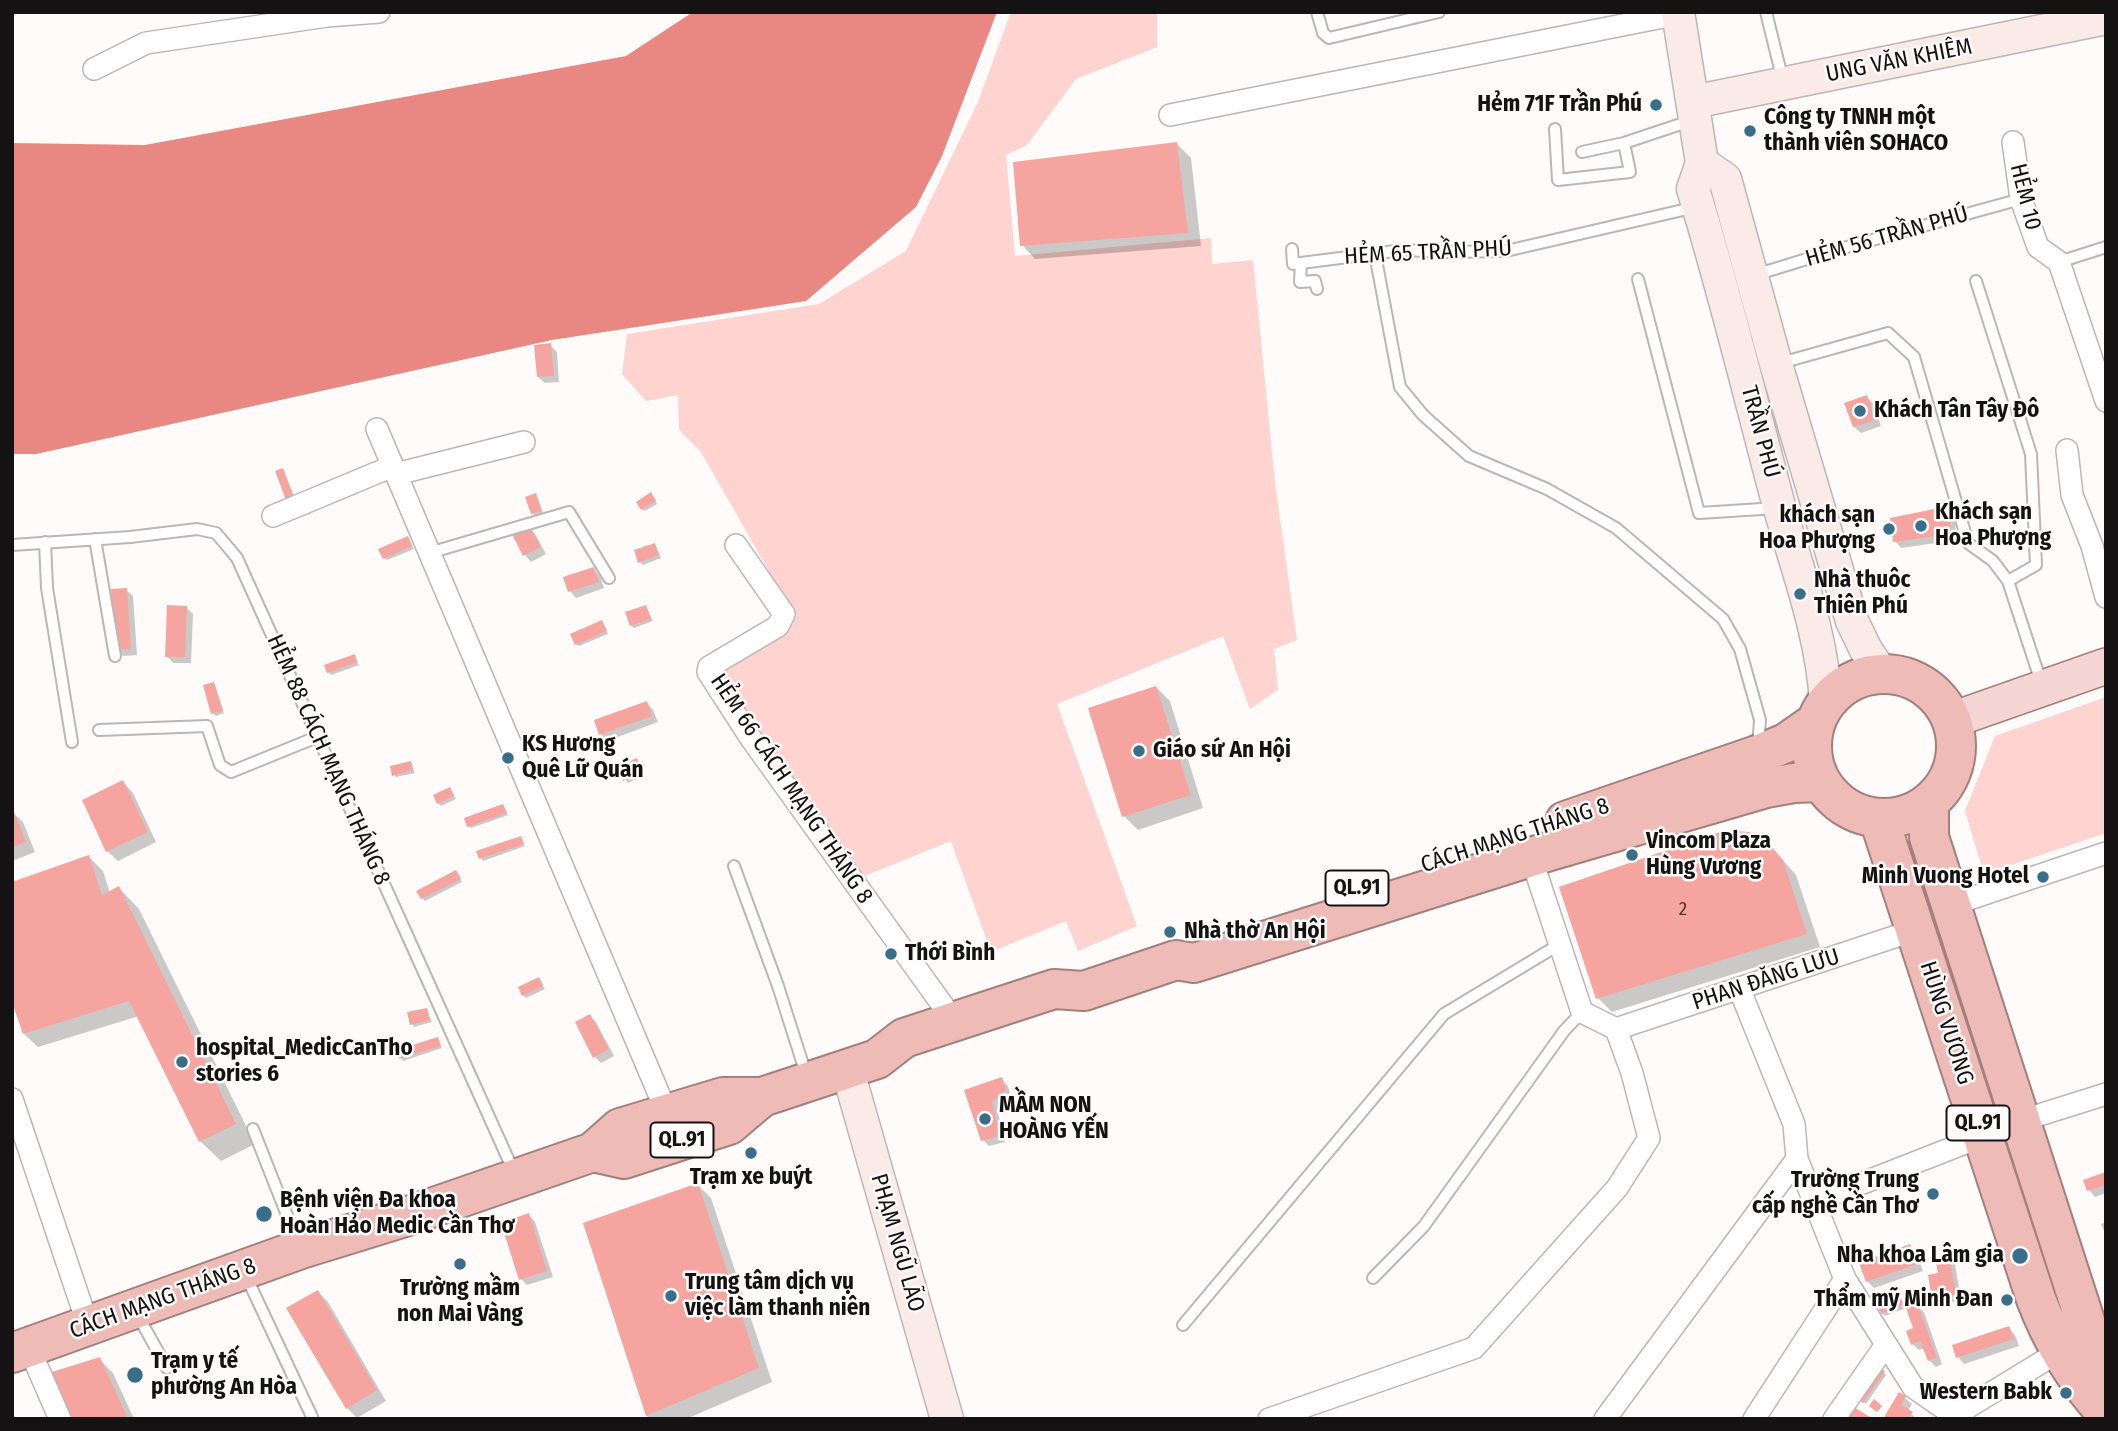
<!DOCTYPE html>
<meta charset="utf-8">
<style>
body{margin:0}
#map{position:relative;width:2118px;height:1431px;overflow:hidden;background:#fefbfa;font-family:"Fira Sans Condensed",sans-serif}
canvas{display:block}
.frame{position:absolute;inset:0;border:14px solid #141212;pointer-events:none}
</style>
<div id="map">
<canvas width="2118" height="1431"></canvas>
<div class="frame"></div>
</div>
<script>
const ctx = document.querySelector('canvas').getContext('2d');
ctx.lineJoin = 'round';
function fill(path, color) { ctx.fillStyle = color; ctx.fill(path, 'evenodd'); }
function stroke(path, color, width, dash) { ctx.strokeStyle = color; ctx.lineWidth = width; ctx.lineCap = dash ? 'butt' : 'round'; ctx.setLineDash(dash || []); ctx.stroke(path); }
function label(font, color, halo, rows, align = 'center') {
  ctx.font = font + ' "Fira Sans Condensed",sans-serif'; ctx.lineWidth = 5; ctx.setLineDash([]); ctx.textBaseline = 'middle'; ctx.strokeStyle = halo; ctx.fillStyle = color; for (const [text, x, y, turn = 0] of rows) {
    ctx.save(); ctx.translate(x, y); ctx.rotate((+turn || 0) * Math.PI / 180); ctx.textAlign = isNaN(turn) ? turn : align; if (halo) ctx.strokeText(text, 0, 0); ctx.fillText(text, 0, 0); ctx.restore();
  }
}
const green = new Path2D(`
 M 1011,12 L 1157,12 L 1157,47 L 1076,79 L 1027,145 L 1006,155 L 1015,256 L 1211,238 L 1212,264 L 1253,260 L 1275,483 L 1297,640 L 1274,649 L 1278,690 L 1250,709 L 1223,636 L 1057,704 L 1137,926 L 1078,951 L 1066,921 L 991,952 L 951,841 L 862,877 L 719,671 L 795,617 L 701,452 L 679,430 L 678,395 L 646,401 L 622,374 L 627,334 L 819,304 L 906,251 L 978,102 Z
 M 2106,697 L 2106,833 L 1984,874 L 1965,811 L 1995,736 Z`);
const water = new Path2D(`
 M 693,12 L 997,12 L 942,156 L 916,207 L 806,301 L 552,340 L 36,454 L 12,454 L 12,143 L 145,145 L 626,56 Z`);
const shadow = new Path2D(`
 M 1750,128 L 1758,133 L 1755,138 L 1748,133 Z
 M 1177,144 L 1191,158 L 1201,246 L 1035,259 L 1022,245 Z
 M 550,345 L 557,352 L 559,382 L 545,383 L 538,377 Z
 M 1866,397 L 1873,403 L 1881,426 L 1861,433 L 1854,427 Z
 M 535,495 L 543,513 L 535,516 L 533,513 Z
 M 653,497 L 657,504 L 645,511 L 642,509 Z
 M 1948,508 L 1954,514 L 1957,540 L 1901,548 L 1895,541 Z
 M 529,527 L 535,534 L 546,554 L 531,562 L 525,555 L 514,535 Z
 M 408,538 L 414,549 L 387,560 L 384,558 Z
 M 655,545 L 661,558 L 643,565 L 640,562 Z
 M 593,569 L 600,576 L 604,588 L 576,598 L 570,591 Z
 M 126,590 L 133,596 L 137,655 L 123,656 L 117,650 Z
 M 186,607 L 193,614 L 191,663 L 173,663 L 167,656 Z
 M 646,607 L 653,621 L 634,628 L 631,625 Z
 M 602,622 L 608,634 L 579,646 L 576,644 Z
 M 354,656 L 359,665 L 331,675 L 328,672 Z
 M 214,684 L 224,713 L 216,716 L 213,713 Z
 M 1156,687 L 1170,701 L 1203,808 L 1138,830 L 1124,816 Z
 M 647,703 L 653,710 L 658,722 L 607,741 L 601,734 Z
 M 637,760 L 645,775 L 628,783 L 619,768 Z
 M 410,762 L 415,773 L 396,777 L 394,775 Z
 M 123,782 L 133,793 L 156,842 L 118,861 L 107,851 Z
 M 450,789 L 456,799 L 441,806 L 438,803 Z
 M 503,806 L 508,815 L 471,828 L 468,826 Z
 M 12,812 L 23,822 L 35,852 L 12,861 Z
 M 520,838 L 525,846 L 483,861 L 481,858 Z
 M 1773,849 L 1796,875 L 1820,947 L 1612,1012 L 1598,998 Z
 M 89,857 L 103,871 L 110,893 L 119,888 L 139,909 L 255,1144 L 221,1161 L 200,1141 L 139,1016 L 38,1047 L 24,1034 Z
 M 456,872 L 462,882 L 425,901 L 422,898 Z
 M 539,979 L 545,989 L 526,998 L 523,995 Z
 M 426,1010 L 432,1022 L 414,1027 L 412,1024 Z
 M 590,1016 L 596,1022 L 614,1056 L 601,1063 L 595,1057 Z
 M 437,1039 L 442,1048 L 403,1061 L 401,1058 Z
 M 1001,1079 L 1008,1086 L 1011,1097 L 997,1109 L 1005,1142 L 989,1146 L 983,1140 L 966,1091 Z
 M 2106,1174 L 2106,1193 L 2095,1197 L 2089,1190 Z
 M 698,1185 L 711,1198 L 772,1382 L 686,1419 L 651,1419 L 647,1416 L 585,1224 Z
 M 529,1215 L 535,1222 L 553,1277 L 527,1285 L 521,1279 Z
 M 2106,1222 L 2106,1235 L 2101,1224 Z
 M 1910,1246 L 1916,1253 L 1923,1271 L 1874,1288 L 1867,1281 Z
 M 1948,1257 L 1955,1264 L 1961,1300 L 1940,1305 L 1934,1298 L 1940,1274 Z
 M 318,1292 L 328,1302 L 386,1401 L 357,1418 L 347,1408 Z
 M 1901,1300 L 1906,1308 L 1885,1316 L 1882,1313 Z
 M 1917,1306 L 1924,1312 L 1942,1364 L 1936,1367 L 1929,1360 L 1925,1348 L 1919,1350 L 1912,1344 Z
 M 2009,1328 L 2015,1335 L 2019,1346 L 1964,1364 L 1958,1357 L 1954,1346 Z
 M 99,1359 L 113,1373 L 134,1419 L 75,1419 Z
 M 1884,1372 L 1886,1375 L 1866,1404 L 1860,1400 Z
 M 1900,1394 L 1912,1404 L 1908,1411 L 1917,1419 L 1886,1419 Z`);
const building = new Path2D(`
 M 1177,142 L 1188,233 L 1020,246 L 1013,162 Z
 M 551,343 L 554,376 L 537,377 L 534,345 Z
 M 1867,395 L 1875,420 L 1853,427 L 1844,403 Z
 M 283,468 L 294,497 L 286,500 L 275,471 Z
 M 651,492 L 656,501 L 641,510 L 636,502 Z
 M 536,493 L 542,511 L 531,514 L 525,497 Z
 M 1949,506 L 1951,534 L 1893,542 L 1890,518 Z
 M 529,525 L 541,547 L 523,556 L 512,534 Z
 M 408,536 L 412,546 L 383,559 L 378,549 Z
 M 655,543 L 659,555 L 638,563 L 634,550 Z
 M 594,567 L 599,582 L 568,592 L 563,577 Z
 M 127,588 L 131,649 L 115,650 L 111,589 Z
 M 167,605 L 187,606 L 185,657 L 165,657 Z
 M 646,605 L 651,619 L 630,626 L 625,612 Z
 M 602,620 L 607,631 L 575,645 L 570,634 Z
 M 355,654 L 357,662 L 327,673 L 324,665 Z
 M 214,682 L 223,711 L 211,714 L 203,685 Z
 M 1156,686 L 1191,795 L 1122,817 L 1088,708 Z
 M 647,701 L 652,716 L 599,735 L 594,720 Z
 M 637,758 L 643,772 L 623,781 L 617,767 Z
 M 411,761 L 413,770 L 392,776 L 390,766 Z
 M 123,780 L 148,832 L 106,852 L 82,800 Z
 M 450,787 L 454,796 L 437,804 L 433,795 Z
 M 503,804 L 507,813 L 467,827 L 464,818 Z
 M 12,807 L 26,842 L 12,847 Z
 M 1726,830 L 1759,833 L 1783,860 L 1807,934 L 1596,999 L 1559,887 Z
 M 521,836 L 524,844 L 479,859 L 476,851 Z
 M 89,855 L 102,895 L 119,886 L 236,1124 L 199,1142 L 129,1001 L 23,1034 L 12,1002 L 12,882 Z
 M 456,870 L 461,879 L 421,899 L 416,891 Z
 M 539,977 L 543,986 L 522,996 L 518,987 Z
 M 427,1008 L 430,1020 L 410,1025 L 407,1012 Z
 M 590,1014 L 609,1049 L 593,1058 L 575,1022 Z
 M 438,1037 L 441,1046 L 399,1059 L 396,1050 Z
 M 1002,1077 L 1006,1090 L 992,1102 L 1000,1136 L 981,1141 L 964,1090 Z
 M 2106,1172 L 2106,1185 L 2087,1191 L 2083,1180 Z
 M 698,1183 L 759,1368 L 646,1416 L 583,1223 Z
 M 529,1213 L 547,1271 L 519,1280 L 501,1223 Z
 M 1910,1244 L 1917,1264 L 1866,1282 L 1859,1263 Z
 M 1949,1255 L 1956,1294 L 1932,1299 L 1928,1275 L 1938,1273 L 1935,1258 Z
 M 318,1290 L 377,1390 L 346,1409 L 286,1308 Z
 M 1901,1298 L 1904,1305 L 1881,1314 L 1878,1307 Z
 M 1918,1304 L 1937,1358 L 1928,1361 L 1920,1341 L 1911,1345 L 1906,1331 L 1913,1328 L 1906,1308 Z
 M 2009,1326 L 2014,1339 L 1956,1358 L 1952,1345 Z
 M 100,1357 L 128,1419 L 73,1419 L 49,1373 Z
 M 1877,1366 L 1885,1371 L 1863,1403 L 1855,1398 Z
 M 1899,1392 L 1906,1396 L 1901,1405 L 1913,1412 L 1908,1419 L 1883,1419 Z
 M 1874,1399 L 1882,1406 L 1877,1412 L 1869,1406 Z
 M 1852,1406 L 1873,1419 L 1852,1419 L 1846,1415 Z`);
const lane = new Path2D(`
 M 1317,12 L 1323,33 L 1329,38 L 1439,12
 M 1766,12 L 1783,81
 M 1555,129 L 1558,180 L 1630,172 L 1624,143 L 1693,120
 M 1582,152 L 1624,143
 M 1292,249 L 1293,264 L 1403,250 L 1451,252 L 1506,251 L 1696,207
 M 1375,254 L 1400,387 L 1423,415 L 1469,456 L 1547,489 L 1616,528 L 1723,619 L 1740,649 L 1760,720 L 1758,747
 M 2059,262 L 2106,247
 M 1301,263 L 1300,282 L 1315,281 L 1317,289
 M 1755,275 L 1836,250 L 2021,199
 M 1638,279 L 1699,513 L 1777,508
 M 1976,281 L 2031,454 L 2036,565 L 2008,581
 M 1777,364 L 1888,333 L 1914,357 L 1968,543 L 1993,561 L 2008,581 L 2042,685
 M 95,539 L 115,656
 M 45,542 L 47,588 L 72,742
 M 12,545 L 130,537 L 197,529 L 216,533 L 237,558 L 514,1172
 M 429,553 L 569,512 L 609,578
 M 99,730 L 207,726 L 220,765 L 231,772 L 317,737
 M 734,866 L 778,986 L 806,1074
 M 253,1129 L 298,1243
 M 246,1276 L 313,1419
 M 1373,1278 L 1424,1226 L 1564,1031 L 1582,1012
 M 137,1314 L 167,1368
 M 1183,1325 L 1444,1014 L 1560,944`);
const street = new Path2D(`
 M 94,69 L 146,43 L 327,16 L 379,12
 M 1170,115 L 1678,14
 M 2013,142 L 2021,199 L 2038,247 L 2059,262 L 2106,401
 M 377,429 L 667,1113
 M 2067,450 L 2072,495 L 2092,546 L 2106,597
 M 396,474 L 524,442
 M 273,516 L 393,466
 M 736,545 L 784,614 L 778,626 L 709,667 L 708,672 L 750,737 L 954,1021
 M 1951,905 L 2106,853
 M 1739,988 L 1794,1124 L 1797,1159 L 1845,1279 L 1913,1387 L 1945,1409 L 1965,1409
 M 1616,1029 L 1915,930
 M 12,1099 L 88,1325
 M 2020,1121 L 2106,1094
 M 1814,1202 L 1983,1136
 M 29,1348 L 60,1419
 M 1269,1419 L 1474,1348 L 1617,1188 L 1649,1138 L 1632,1073 L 1616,1029 L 1582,1012 L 1531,857
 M 1605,1419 L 1797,1159
 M 1754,1419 L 1845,1279
 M 1834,1419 L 1885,1346
 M 1962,1419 L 1965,1409 L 2060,1351`);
const secondary = new Path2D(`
 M 1678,12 L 1702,163 L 1693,189 C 1725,292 1750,398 1778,502 C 1797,569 1822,633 1826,703
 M 1693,102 L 2106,18
 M 1702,163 L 1725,179 L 1776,364 L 1852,621 L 1866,650 L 1882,674
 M 847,1068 L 947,1419`);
const primary = new Path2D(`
 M 1952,720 L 2106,666`);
const highway = new Path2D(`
 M1812 746a72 72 0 1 1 144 0a72 72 0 1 1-144 0Z
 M 1929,802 L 1929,837 L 2087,1327 L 2106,1368
 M 1879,819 L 2036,1299 C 2052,1341 2075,1379 2106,1413
 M 1565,821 L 1757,755 L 1786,743 L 1816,722
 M 593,1152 L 624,1159 L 729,1125 L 762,1097 L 877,1059 L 904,1038 L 1054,989 L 1084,991 L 1176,960 L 1194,963 L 1550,851 L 1766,788 L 1794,783 L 1821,782
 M 12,1353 L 301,1249 L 408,1216 L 593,1152 L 620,1128 L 723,1097 L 762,1097`);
const markers = [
 [1656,105,7,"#396e8a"],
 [1750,131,7,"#396e8a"],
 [1860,411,7,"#396e8a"],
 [1921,526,7,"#396e8a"],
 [1889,529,7,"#396e8a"],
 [1800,594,7,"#396e8a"],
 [1139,751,7,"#396e8a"],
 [508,758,7,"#396e8a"],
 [1632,855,7,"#396e8a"],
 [2043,877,7,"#396e8a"],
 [1170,932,7,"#396e8a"],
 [891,954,7,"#396e8a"],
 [182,1062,7,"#396e8a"],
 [985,1119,7,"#396e8a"],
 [751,1153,7,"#396e8a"],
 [1933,1194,7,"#396e8a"],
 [264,1214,9,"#396e8a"],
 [2020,1256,9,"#396e8a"],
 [460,1264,7,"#396e8a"],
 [671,1296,7,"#396e8a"],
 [2007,1300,7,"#396e8a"],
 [135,1375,9,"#396e8a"],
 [2066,1393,7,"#396e8a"]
];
const numberNames = [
 ["2",1683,910]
];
const shields = [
 [1357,888,63],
 [1978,1123,63],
 [682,1140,63]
];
const shieldNames = [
 ["QL.91",1357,888],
 ["QL.91",1978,1123],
 ["QL.91",682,1140]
];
const streetNames = [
 ["UNG VĂN KHIÊM",1899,61,-11],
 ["HẺM 10",2025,197,76],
 ["HẺM 56 TRẦN PHÚ",1887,237,-16],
 ["HẺM 65 TRẦN PHÚ",1428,253,-3],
 ["TRẦN PHÚ",1760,432,75],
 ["HẺM 88 CÁCH MẠNG THÁNG 8",328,760,66],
 ["HẺM 66 CÁCH MẠNG THÁNG 8",791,789,56],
 ["CÁCH MẠNG THÁNG 8",1515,836,-18],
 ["PHAN ĐĂNG LƯU",1766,980,-18],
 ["HÙNG VƯƠNG",1946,1023,72],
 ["PHẠM NGŨ LÃO",897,1243,74],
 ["CÁCH MẠNG THÁNG 8",163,1299,-20]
];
const poiNames = [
 ["Hẻm 71F Trần Phú",1642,105,"right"],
 ["Công ty TNNH một",1764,118],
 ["thành viên SOHACO",1764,144],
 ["Khách Tân Tây Đô",1874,411],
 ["Khách sạn",1935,513],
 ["Hoa Phượng",1935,539],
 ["khách sạn",1875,516,"right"],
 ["Hoa Phượng",1875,542,"right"],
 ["Nhà thuôc",1814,581],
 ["Thiên Phú",1814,607],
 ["KS Hương",522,745],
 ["Quê Lữ Quán",522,771],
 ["Giáo sứ An Hội",1153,751],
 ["Vincom Plaza",1646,842],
 ["Hùng Vương",1646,868],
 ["Minh Vuong Hotel",2029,877,"right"],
 ["Nhà thờ An Hội",1184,932],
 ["Thới Bình",905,954],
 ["hospital_MedicCanTho",196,1049],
 ["stories 6",196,1075],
 ["MẦM NON",999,1106],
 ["HOÀNG YẾN",999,1132],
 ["Trạm xe buýt",751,1178,"center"],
 ["Trường Trung",1919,1181,"right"],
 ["cấp nghề Cần Thơ",1919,1207,"right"],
 ["Bệnh viện Đa khoa",280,1201],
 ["Hoàn Hảo Medic Cần Thơ",280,1227],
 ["Nha khoa Lâm gia",2004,1256,"right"],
 ["Trung tâm dịch vụ",685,1283],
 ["việc làm thanh niên",685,1309],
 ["Trường mầm",460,1289,"center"],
 ["non Mai Vàng",460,1315,"center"],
 ["Thẩm mỹ Minh Đan",1993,1300,"right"],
 ["Trạm y tế",151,1362],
 ["phường An Hòa",151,1388],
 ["Western Babk",2052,1393,"right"]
];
fill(green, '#fed3d0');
fill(water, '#e98782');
fill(shadow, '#0003');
fill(building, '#f5a49f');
stroke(lane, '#bcb6b6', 14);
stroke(street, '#bcb6b6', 24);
stroke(secondary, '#bcb6b6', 35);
stroke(primary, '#a2807d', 38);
stroke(highway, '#a2807d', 42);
stroke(lane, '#fff', 10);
stroke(street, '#fff', 21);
stroke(secondary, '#faebe9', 32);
stroke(primary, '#f5d6d4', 35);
stroke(highway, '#efbbb7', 38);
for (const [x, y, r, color] of markers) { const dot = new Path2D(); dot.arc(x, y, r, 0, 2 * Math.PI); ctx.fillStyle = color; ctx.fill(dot); stroke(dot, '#fefbfa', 2.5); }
label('19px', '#4c3635', null, numberNames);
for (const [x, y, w] of shields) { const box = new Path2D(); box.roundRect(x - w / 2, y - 17.5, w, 35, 5); ctx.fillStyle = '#fefbfa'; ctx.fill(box); stroke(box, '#141212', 2); }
label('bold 21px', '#141212', null, shieldNames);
label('23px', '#141212', '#fefbfa', streetNames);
label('bold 23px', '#141212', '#fefbfa', poiNames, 'left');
</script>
